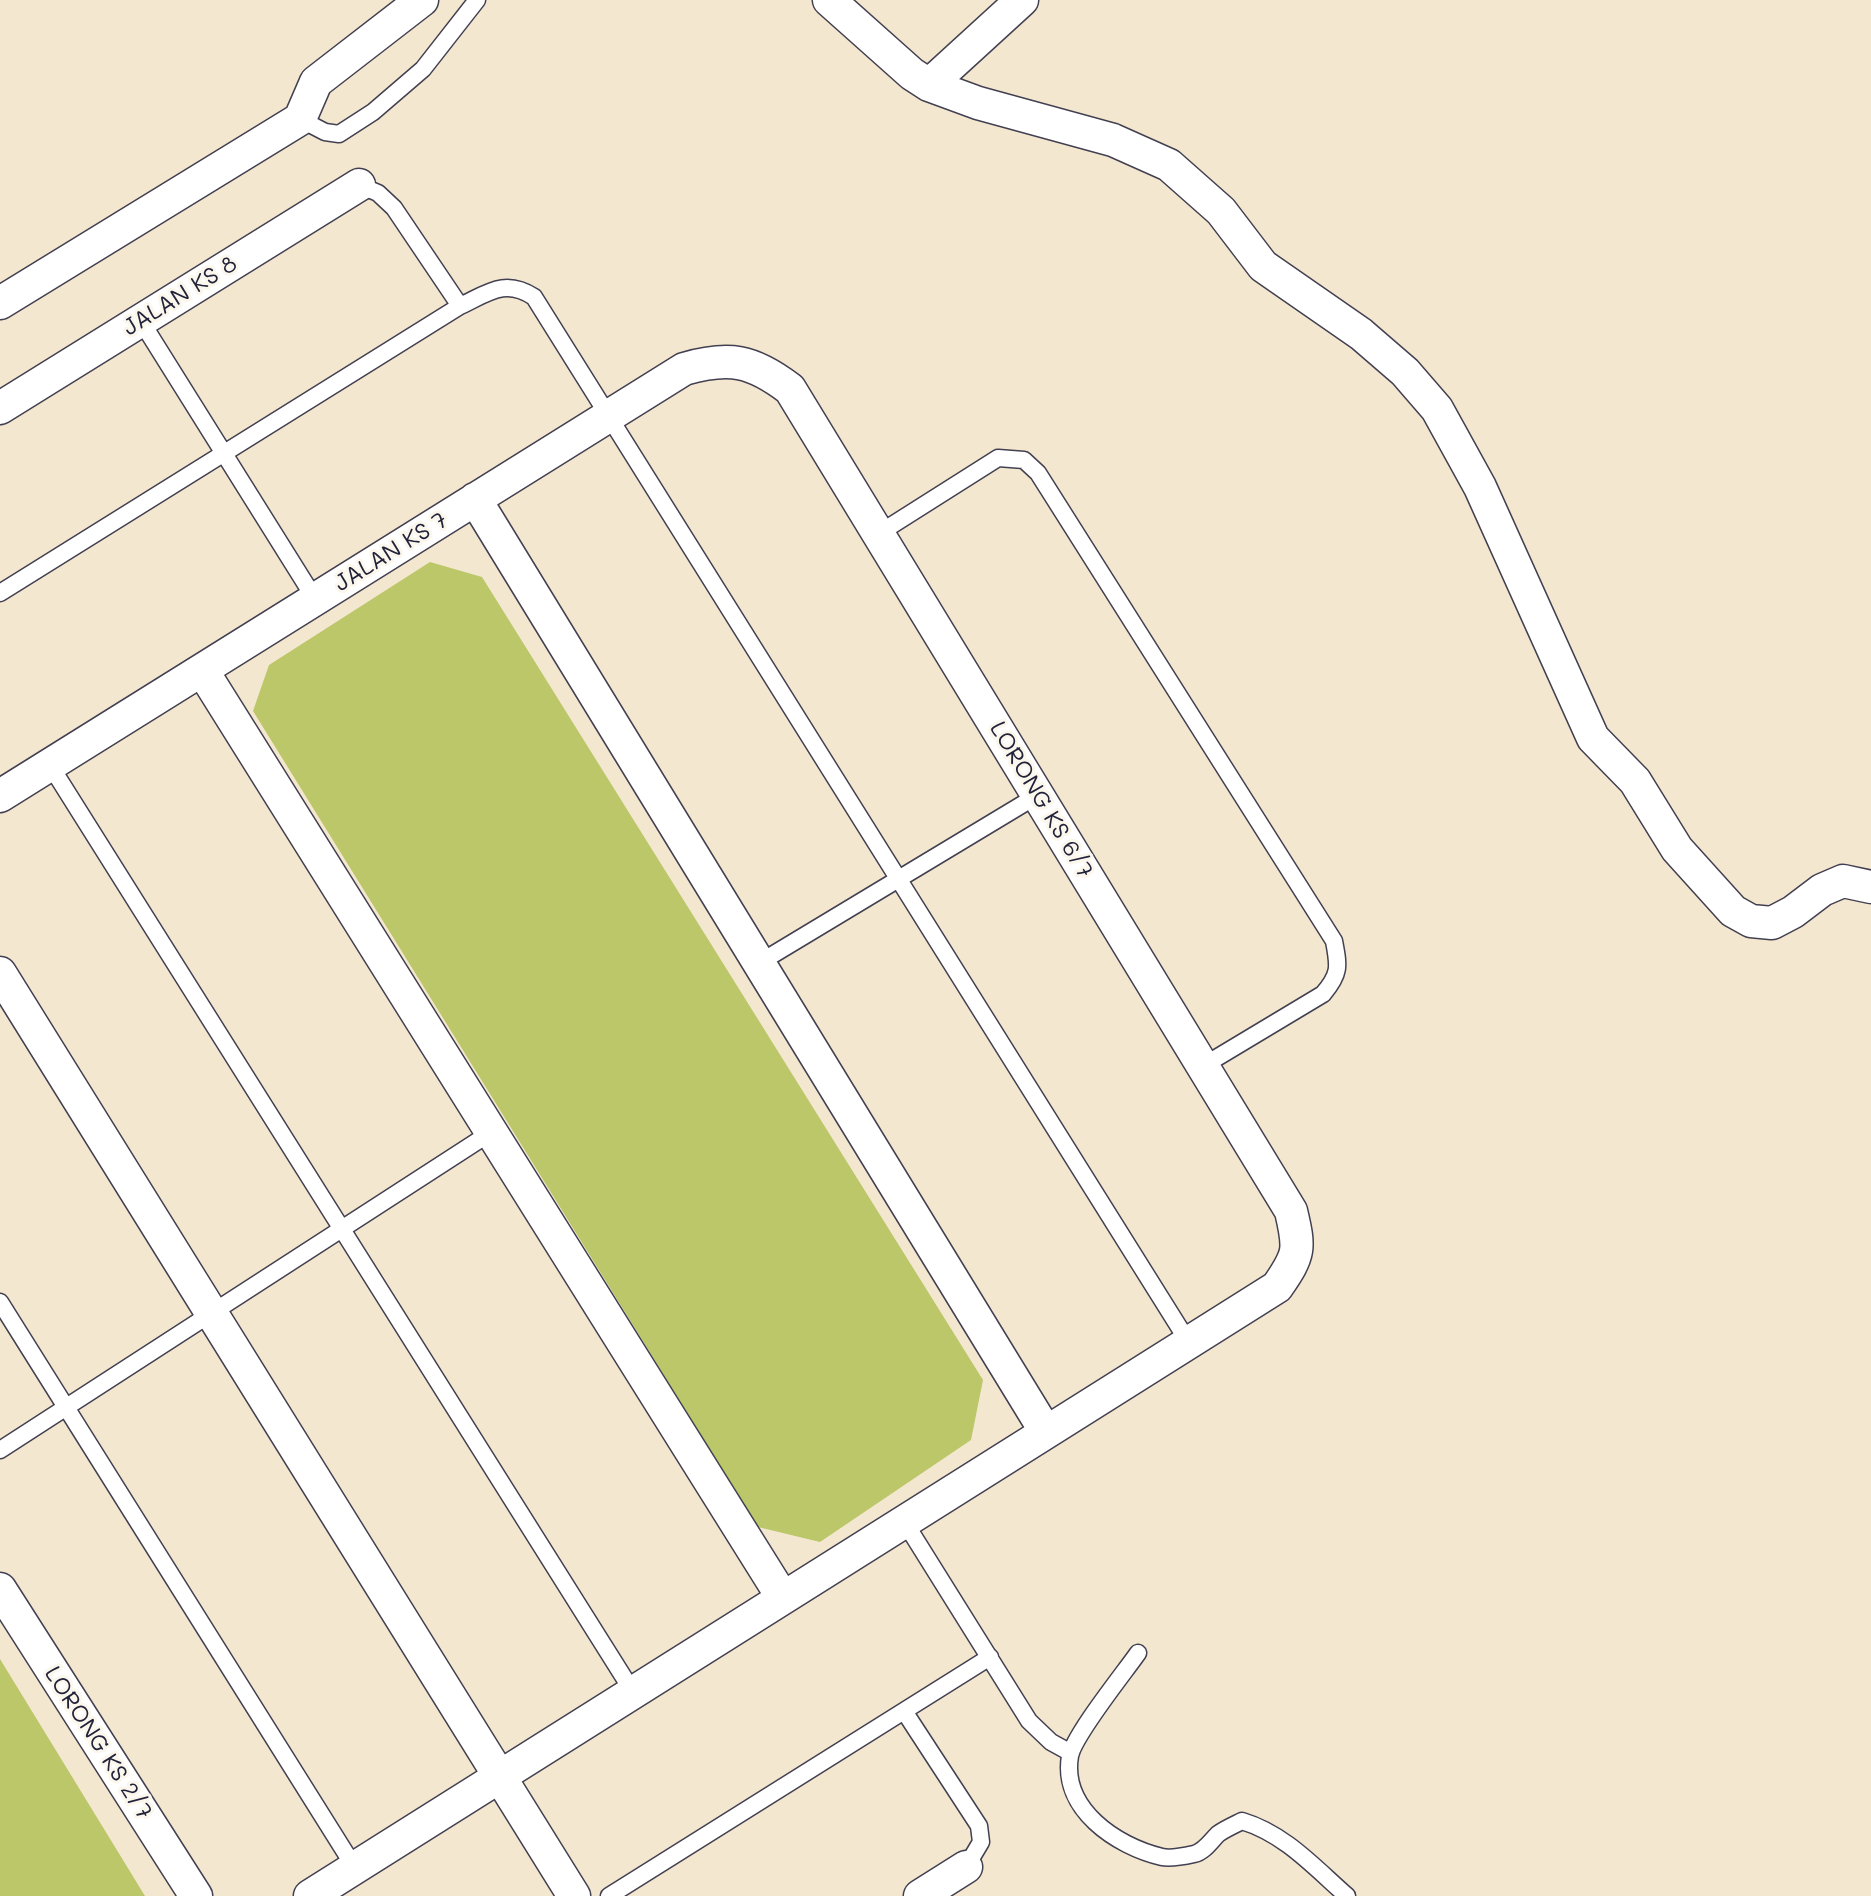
<!DOCTYPE html>
<style>
body{margin:0}
canvas{display:block;background:#f4e7cf}
</style>
<canvas width="1871" height="1896"></canvas>
<script>
const ctx = document.querySelector('canvas').getContext('2d');
ctx.lineJoin = 'round';
function fill(path, color) { ctx.fillStyle = color; ctx.fill(path, 'evenodd'); }
function stroke(path, color, width, dash) { ctx.strokeStyle = color; ctx.lineWidth = width; ctx.lineCap = dash ? 'butt' : 'round'; ctx.setLineDash(dash || []); ctx.stroke(path); }
function label(font, color, halo, rows, align = 'center') {
  ctx.font = font + ' Mali,sans-serif'; ctx.lineWidth = 6; ctx.setLineDash([]); ctx.textBaseline = 'middle'; ctx.strokeStyle = halo; ctx.fillStyle = color; for (const [text, x, y, turn = 0] of rows) {
    ctx.save(); ctx.translate(x, y); ctx.rotate((+turn || 0) * Math.PI / 180); ctx.textAlign = isNaN(turn) ? turn : align; if (halo) ctx.strokeText(text, 0, 0); ctx.fillText(text, 0, 0); ctx.restore();
  }
}
const green = new Path2D(`
 M 430,562 L 482,577 L 983,1380 L 971,1440 L 820,1542 L 758,1527 L 253,711 L 269,665 Z
 M 0,1659 L 145,1896 L 0,1896 Z`);
const service = new Path2D(`
 M 300,119 L 325,132 L 339,134 L 373,112 L 423,69 L 477,0
 M 359,185 L 378,193 L 394,208 L 460,306
 M 141,321 L 315,599
 M 878,534 L 998,458 L 1024,460 L 1038,473 L 1334,941 C 1339,967 1340,974 1323,994 L 1203,1066
 M 0,593 L 460,306 C 488,293 505,278 534,297 L 1189,1343
 M 50,765 L 633,1692
 M 759,963 L 1038,795
 M 0,1302 L 355,1868
 M 0,1450 L 490,1133
 M 904,1521 L 1029,1721 L 1051,1742 L 1071,1753
 M 1138,1653 C 1124,1673 1074,1735 1070,1756 C 1061,1809 1116,1846 1162,1857 C 1171,1859 1185,1856 1194,1854 C 1204,1852 1211,1841 1218,1834 C 1225,1829 1234,1825 1242,1821 C 1285,1834 1314,1867 1347,1896
 M 904,1711 L 979,1826 L 981,1842 L 966,1867
 M 609,1896 L 990,1657`);
const minor = new Path2D(`
 M 829,0 L 912,74 L 929,85 L 978,103 L 1113,140 L 1169,165 L 1221,211 L 1263,266 L 1361,334 L 1405,372 L 1437,409 L 1480,487 L 1593,738 L 1635,781 L 1677,849 L 1733,911 L 1751,921 L 1772,923 L 1793,912 L 1822,890 L 1843,881 L 1871,887
 M 929,85 L 1022,0
 M 0,303 L 300,119 L 316,82 L 422,0
 M 0,408 L 359,185
 M 475,499 L 1046,1432
 M 202,670 L 783,1598
 M 0,796 L 684,369 C 729,356 752,360 790,389 L 1291,1211 C 1300,1249 1300,1254 1277,1287 L 310,1896
 M 0,973 L 574,1896
 M 0,1589 L 196,1896
 M 920,1896 L 966,1867`);
const streetNames = [
 ["JALAN KS 8",180,296,-32],
 ["JALAN KS 7",391,552,-32],
 ["LORONG KS 6/7",1041,800,59],
 ["LORONG KS 2/7",98,1743,57]
];
fill(green, '#bbc769');
stroke(service, '#424051', 19);
stroke(minor, '#424051', 35);
stroke(service, '#fff', 16);
stroke(minor, '#fff', 32);
label('23px', '#22223b', '#fbf7ec', streetNames);
</script>
